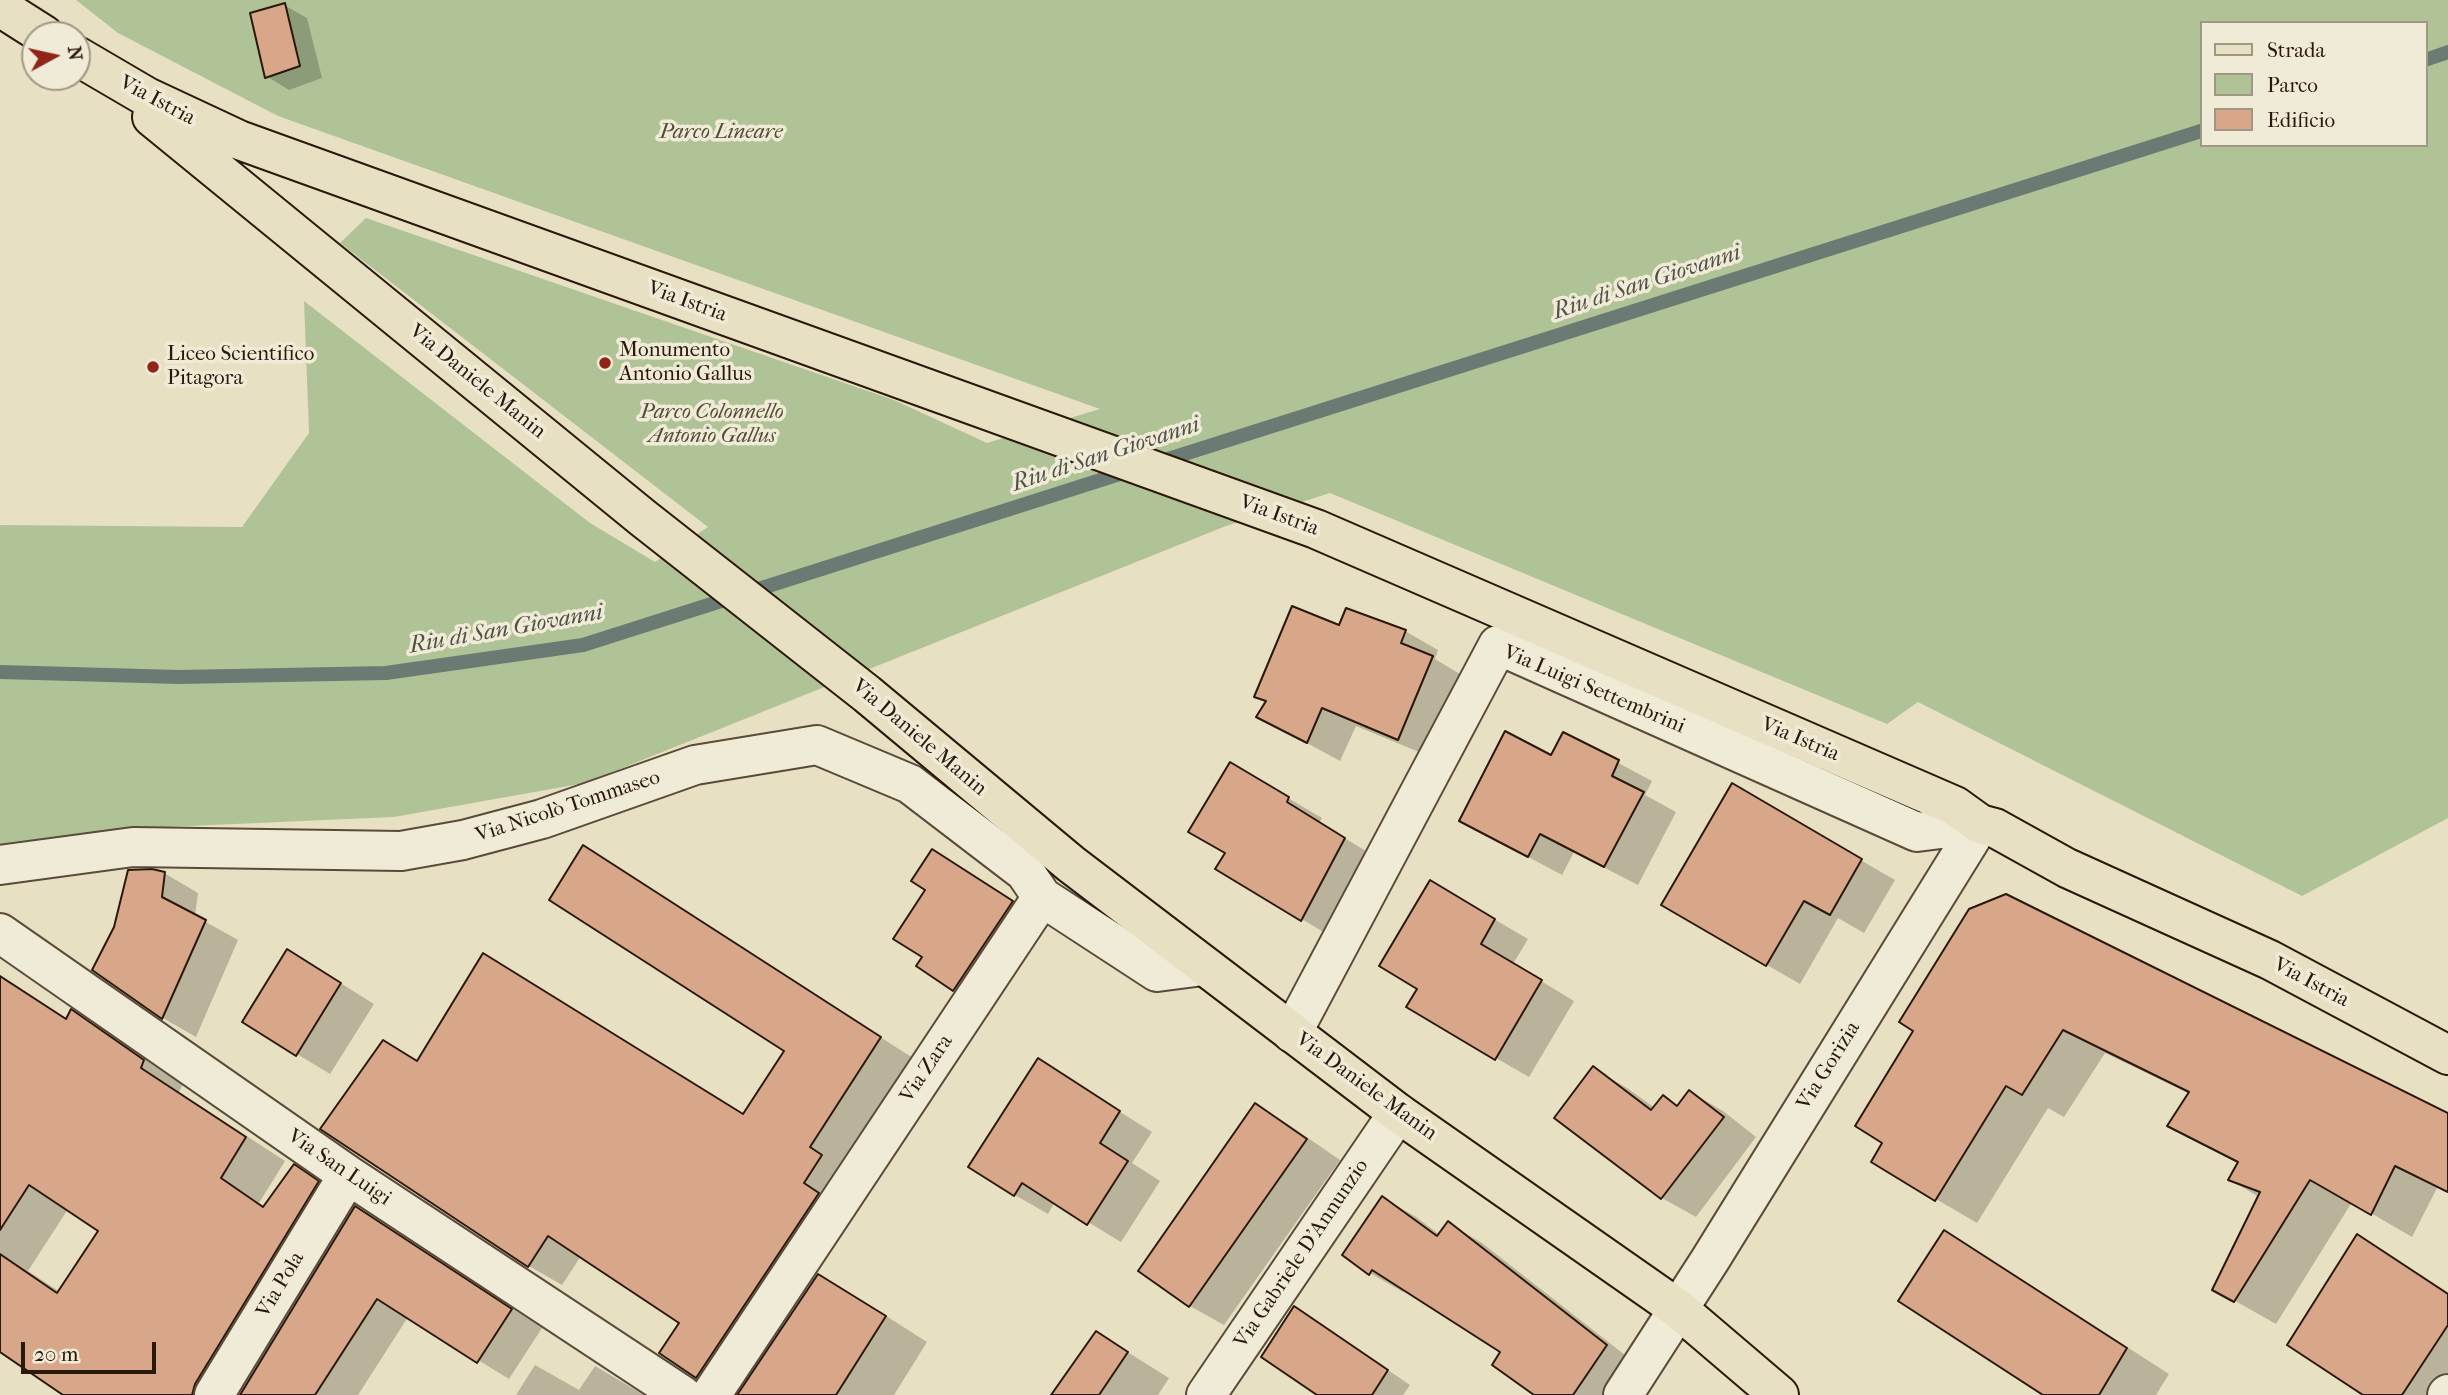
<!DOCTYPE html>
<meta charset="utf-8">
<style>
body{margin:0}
#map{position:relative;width:2448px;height:1395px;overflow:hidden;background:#e8e0c2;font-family:"IM FELL French Canon",serif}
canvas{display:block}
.legend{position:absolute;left:2200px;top:21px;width:228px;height:126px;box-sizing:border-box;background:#f0ebd7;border:2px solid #a19785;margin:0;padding:9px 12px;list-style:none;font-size:21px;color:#2a180b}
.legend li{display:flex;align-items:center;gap:14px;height:35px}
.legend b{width:35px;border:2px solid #a19785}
.north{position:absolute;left:21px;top:21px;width:70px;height:70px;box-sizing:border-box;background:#f0ebd7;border:2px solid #a19785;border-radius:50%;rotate:82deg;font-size:19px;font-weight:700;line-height:28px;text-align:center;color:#2a180b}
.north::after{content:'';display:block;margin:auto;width:24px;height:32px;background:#8f2418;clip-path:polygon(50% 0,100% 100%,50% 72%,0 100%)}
.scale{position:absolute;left:21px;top:1342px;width:135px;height:32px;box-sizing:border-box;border:4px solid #2a180b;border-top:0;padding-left:9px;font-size:21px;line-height:24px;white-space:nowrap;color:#2a180b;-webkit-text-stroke:5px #f0ebd7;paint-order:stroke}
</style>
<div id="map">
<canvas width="2448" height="1395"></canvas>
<ul class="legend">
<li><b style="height:9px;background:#e8e0c2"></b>Strada</li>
<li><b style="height:19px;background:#b0c397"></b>Parco</li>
<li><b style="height:19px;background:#d8a78a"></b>Edificio</li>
</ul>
<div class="north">N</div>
<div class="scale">20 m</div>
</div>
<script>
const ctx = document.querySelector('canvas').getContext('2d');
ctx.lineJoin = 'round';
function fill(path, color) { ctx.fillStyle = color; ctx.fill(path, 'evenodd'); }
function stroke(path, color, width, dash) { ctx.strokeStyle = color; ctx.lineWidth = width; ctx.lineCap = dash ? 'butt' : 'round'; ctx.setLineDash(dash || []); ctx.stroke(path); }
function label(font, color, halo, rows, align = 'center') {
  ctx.font = font + ' "IM FELL French Canon",serif'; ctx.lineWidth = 7; ctx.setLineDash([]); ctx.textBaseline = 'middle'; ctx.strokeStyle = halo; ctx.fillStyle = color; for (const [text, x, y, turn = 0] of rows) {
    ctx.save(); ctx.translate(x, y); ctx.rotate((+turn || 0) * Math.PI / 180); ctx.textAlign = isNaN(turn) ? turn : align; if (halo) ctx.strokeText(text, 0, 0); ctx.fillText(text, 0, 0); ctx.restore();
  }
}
const green = new Path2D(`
 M 76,0 L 2448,0 L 2448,818 L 2302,896 L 1918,702 L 1887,724 L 1330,493 L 1226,526 L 585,783 L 394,817 L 121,829 L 0,845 L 0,525 L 242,527 L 309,433 L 304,301 L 590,523 L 655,562 L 708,527 L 340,243 L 366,218 L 894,400 L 987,443 L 1100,409 L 278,116 L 118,33 ZM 2201,23 L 2425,23 L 2425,145 L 2201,145 Z`);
const shadow = new Path2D(`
 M 284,5 L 307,18 L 322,78 L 289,90 L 266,76 Z
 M 1340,628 L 1405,631 L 1438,650 L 1435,659 L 1465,677 L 1431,757 L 1356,726 L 1340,761 L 1259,717 L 1267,702 L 1257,696 Z
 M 1564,734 L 1652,781 L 1645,795 L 1676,812 L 1638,885 L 1574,852 L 1562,875 L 1461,821 L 1552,757 Z
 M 1230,764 L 1322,818 L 1319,823 L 1378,858 L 1335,939 L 1217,868 L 1227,852 Z
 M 1732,786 L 1895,880 L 1864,933 L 1838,918 L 1800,984 L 1663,905 Z
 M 584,848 L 913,1058 L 728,1395 L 697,1377 L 681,1322 L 581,1256 L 562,1285 L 529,1266 L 384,1042 L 418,1062 L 744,1115 L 786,1051 Z
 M 933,851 L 1035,916 L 977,1003 L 918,966 L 924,957 L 927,890 Z
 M 164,873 L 198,893 L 195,916 L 238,940 L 196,1037 L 163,1018 L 94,970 Z
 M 1431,882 L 1528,939 L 1513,964 L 1574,1001 L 1529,1077 L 1496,1058 L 1419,988 Z
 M 1970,911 L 2448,1115 L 2448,1193 L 2437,1188 L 2412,1237 L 2352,1202 L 2276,1324 L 2214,1289 L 2259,1197 L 2230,1180 L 2239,1164 L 2170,1126 L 2190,1094 L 2105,1053 L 2064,1117 L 2048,1108 L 1977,1223 L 1936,1199 L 1873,1162 L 1885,1142 L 1915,1030 Z
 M 321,971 L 374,1004 L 330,1074 L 244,1022 Z
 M 0,978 L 68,1019 L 72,1012 L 111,1034 L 183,1084 L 179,1092 L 285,1161 L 259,1203 L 266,1207 L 295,1166 L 332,1188 L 332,1191 L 357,1206 L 356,1208 L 386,1226 L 542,1328 L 509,1379 L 408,1317 L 358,1395 L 65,1395 L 0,1350 ZM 68,1209 L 101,1230 L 60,1292 L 28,1271 Z
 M 1039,1061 L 1152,1132 L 1132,1163 L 1160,1181 L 1121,1242 L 1055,1202 L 1048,1214 L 1015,1195 Z
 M 1594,1069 L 1627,1088 L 1655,1108 L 1663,1098 L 1679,1107 L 1690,1092 L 1723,1111 L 1756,1137 L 1696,1217 L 1662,1198 L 1556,1117 Z
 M 1256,1105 L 1289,1125 L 1340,1160 L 1224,1325 L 1190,1306 L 1140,1271 Z
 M 1383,1198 L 1416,1217 L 1440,1235 L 1448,1223 L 1482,1243 L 1639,1366 L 1620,1395 L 1537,1395 L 1502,1350 L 1405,1289 L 1403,1292 L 1370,1273 Z
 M 1944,1232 L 1987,1257 L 2169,1374 L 2156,1395 L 2046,1395 Z
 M 2358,1237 L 2448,1294 L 2448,1395 L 2366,1395 Z
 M 861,1300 L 927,1342 L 894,1395 L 739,1395 Z
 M 1317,1322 L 1410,1385 L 1403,1395 L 1320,1395 Z
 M 1097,1333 L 1169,1378 L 1158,1395 L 1054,1395 Z
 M 535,1365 L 579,1390 L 595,1366 L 644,1395 L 516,1395 Z`);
const stream = new Path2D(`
 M 2425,60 L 2448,52
 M 1159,462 L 2201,131
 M 0,672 L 179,677 L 386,673 L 583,645 L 1129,471`);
const building = new Path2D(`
 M 285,3 L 300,66 L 265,78 L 250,13 Z
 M 1292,606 L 1339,625 L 1346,608 L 1406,630 L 1401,643 L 1433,656 L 1398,740 L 1322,708 L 1307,743 L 1256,717 L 1266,701 L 1254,697 Z
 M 1505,731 L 1551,755 L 1563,732 L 1619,760 L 1612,776 L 1644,792 L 1604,867 L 1540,834 L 1528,857 L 1459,821 Z
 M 1230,762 L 1289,797 L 1287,802 L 1345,838 L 1301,921 L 1215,869 L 1225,853 L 1188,832 Z
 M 1732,783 L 1862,859 L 1830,915 L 1804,901 L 1766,966 L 1661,905 Z
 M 583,845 L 881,1037 L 810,1147 L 822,1155 L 804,1183 L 819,1193 L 696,1378 L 659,1353 L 679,1323 L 548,1236 L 528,1267 L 320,1129 L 383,1040 L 417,1061 L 483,953 L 743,1114 L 784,1051 L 549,900 Z
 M 932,849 L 1013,901 L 953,991 L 916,966 L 922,957 L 893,939 L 925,890 L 911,881 Z
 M 152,869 L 165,872 L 162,897 L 206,920 L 162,1019 L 92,970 L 114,927 L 128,870 Z
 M 1430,880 L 1495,919 L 1481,944 L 1542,980 L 1495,1060 L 1406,1007 L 1417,989 L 1379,966 Z
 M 2006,894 L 2448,1113 L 2448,1192 L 2395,1166 L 2371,1215 L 2310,1180 L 2234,1302 L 2212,1290 L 2260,1192 L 2228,1180 L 2238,1162 L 2167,1126 L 2189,1092 L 2063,1030 L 2022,1095 L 2006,1086 L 1935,1201 L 1871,1162 L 1882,1143 L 1855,1126 L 1913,1031 L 1899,1022 L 1969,909 Z
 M 287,949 L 341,983 L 296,1056 L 242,1022 Z
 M 0,976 L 66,1019 L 71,1009 L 144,1060 L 141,1068 L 246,1137 L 221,1178 L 263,1207 L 294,1164 L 319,1181 L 195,1384 L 192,1395 L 63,1395 L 0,1352 L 0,1254 L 57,1293 L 98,1231 L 29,1185 L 0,1230 Z
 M 1038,1058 L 1120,1111 L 1100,1143 L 1128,1161 L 1087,1225 L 1022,1183 L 1014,1196 L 968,1167 Z
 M 1593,1066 L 1651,1110 L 1663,1095 L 1677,1106 L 1689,1090 L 1724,1117 L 1661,1199 L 1554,1118 Z
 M 1255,1103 L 1307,1139 L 1189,1307 L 1138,1271 Z
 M 1382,1196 L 1437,1236 L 1448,1221 L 1607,1345 L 1573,1395 L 1534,1395 L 1492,1365 L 1500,1352 L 1372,1270 L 1369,1275 L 1342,1255 Z
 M 355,1206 L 512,1309 L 477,1363 L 377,1299 L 315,1395 L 240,1395 Z
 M 1944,1230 L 2127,1348 L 2099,1395 L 2043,1395 L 1898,1301 Z
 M 2357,1234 L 2448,1294 L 2448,1325 L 2402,1395 L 2363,1395 L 2287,1345 Z
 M 818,1274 L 886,1316 L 836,1395 L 737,1395 Z
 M 1294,1306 L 1388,1370 L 1372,1395 L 1317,1395 L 1261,1357 Z
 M 1096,1331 L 1128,1352 L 1099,1395 L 1051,1395 Z`);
const minor = new Path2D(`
 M 0,865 L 133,847 L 401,851 L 463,840 L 542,819 L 695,765 L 817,745 L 910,784 L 1025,872 L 1042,897
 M 0,933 L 348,1175 L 682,1395
 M 1292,1033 L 1498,645 L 1917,832 L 1980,824
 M 214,1395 L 348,1175
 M 711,1395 L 1042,897 L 1157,972 L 1203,966
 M 1206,1395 L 1398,1113
 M 1623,1395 L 1710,1260 L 1980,824
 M 2447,1395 L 2448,1394`);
const major = new Path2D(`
 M 0,7 L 44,35
 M 77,56 L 147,97 L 239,140 L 1316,529 L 1955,806 L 1980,824 L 1995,828 L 2067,868 L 2270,960 L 2448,1055
 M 152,117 L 643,518 L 867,694 L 1071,864 L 1398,1113 L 1677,1308 L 1779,1395`);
const markers = [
 [605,363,7,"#8f2418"],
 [153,367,7,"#8f2418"]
];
const streetNames = [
 ["Via Istria",157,101,28],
 ["Via Istria",687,302,20],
 ["Via Daniele Manin",477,382,39],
 ["Via Istria",1279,516,20],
 ["Via Luigi Settembrini",1594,690,23],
 ["Via Daniele Manin",919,738,40],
 ["Via Istria",1800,740,23],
 ["Via Nicolò Tommaseo",568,807,-18],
 ["Via Istria",2311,983,28],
 ["Via Gorizia",1829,1066,-58],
 ["Via Zara",927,1069,-56],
 ["Via Daniele Manin",1366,1087,36],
 ["Via San Luigi",339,1168,34],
 ["Via Gabriele D'Annunzio",1302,1254,-56],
 ["Via Pola",281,1285,-59]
];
const parkNames = [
 ["Parco Lineare",721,133],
 ["Parco Colonnello",712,413],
 ["Antonio Gallus",712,437]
];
const poiNames = [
 ["Monumento",619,351],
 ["Antonio Gallus",619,375],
 ["Liceo Scientifico",167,355],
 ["Pitagora",167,379]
];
const waterNames = [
 ["Riu di San Giovanni",1647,283,-18],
 ["Riu di San Giovanni",1106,455,-18],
 ["Riu di San Giovanni",506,630,-10]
];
fill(green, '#b0c397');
fill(shadow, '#0003');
stroke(stream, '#6c7a74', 14);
fill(building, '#d8a78a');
stroke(building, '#2a180b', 2);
stroke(minor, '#5a4a39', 42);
stroke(major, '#2a180b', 42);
stroke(minor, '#f0ebd7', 38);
stroke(major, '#e8e0c2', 38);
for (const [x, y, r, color] of markers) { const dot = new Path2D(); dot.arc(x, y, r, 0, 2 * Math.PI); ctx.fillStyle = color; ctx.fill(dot); stroke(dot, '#f0ebd7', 2.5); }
label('21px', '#2a180b', '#f0ebd7', streetNames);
label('italic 21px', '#524b35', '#f0ebd7', parkNames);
label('21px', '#2a180b', '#f0ebd7', poiNames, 'left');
label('italic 23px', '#505148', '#f0ebd7', waterNames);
</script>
